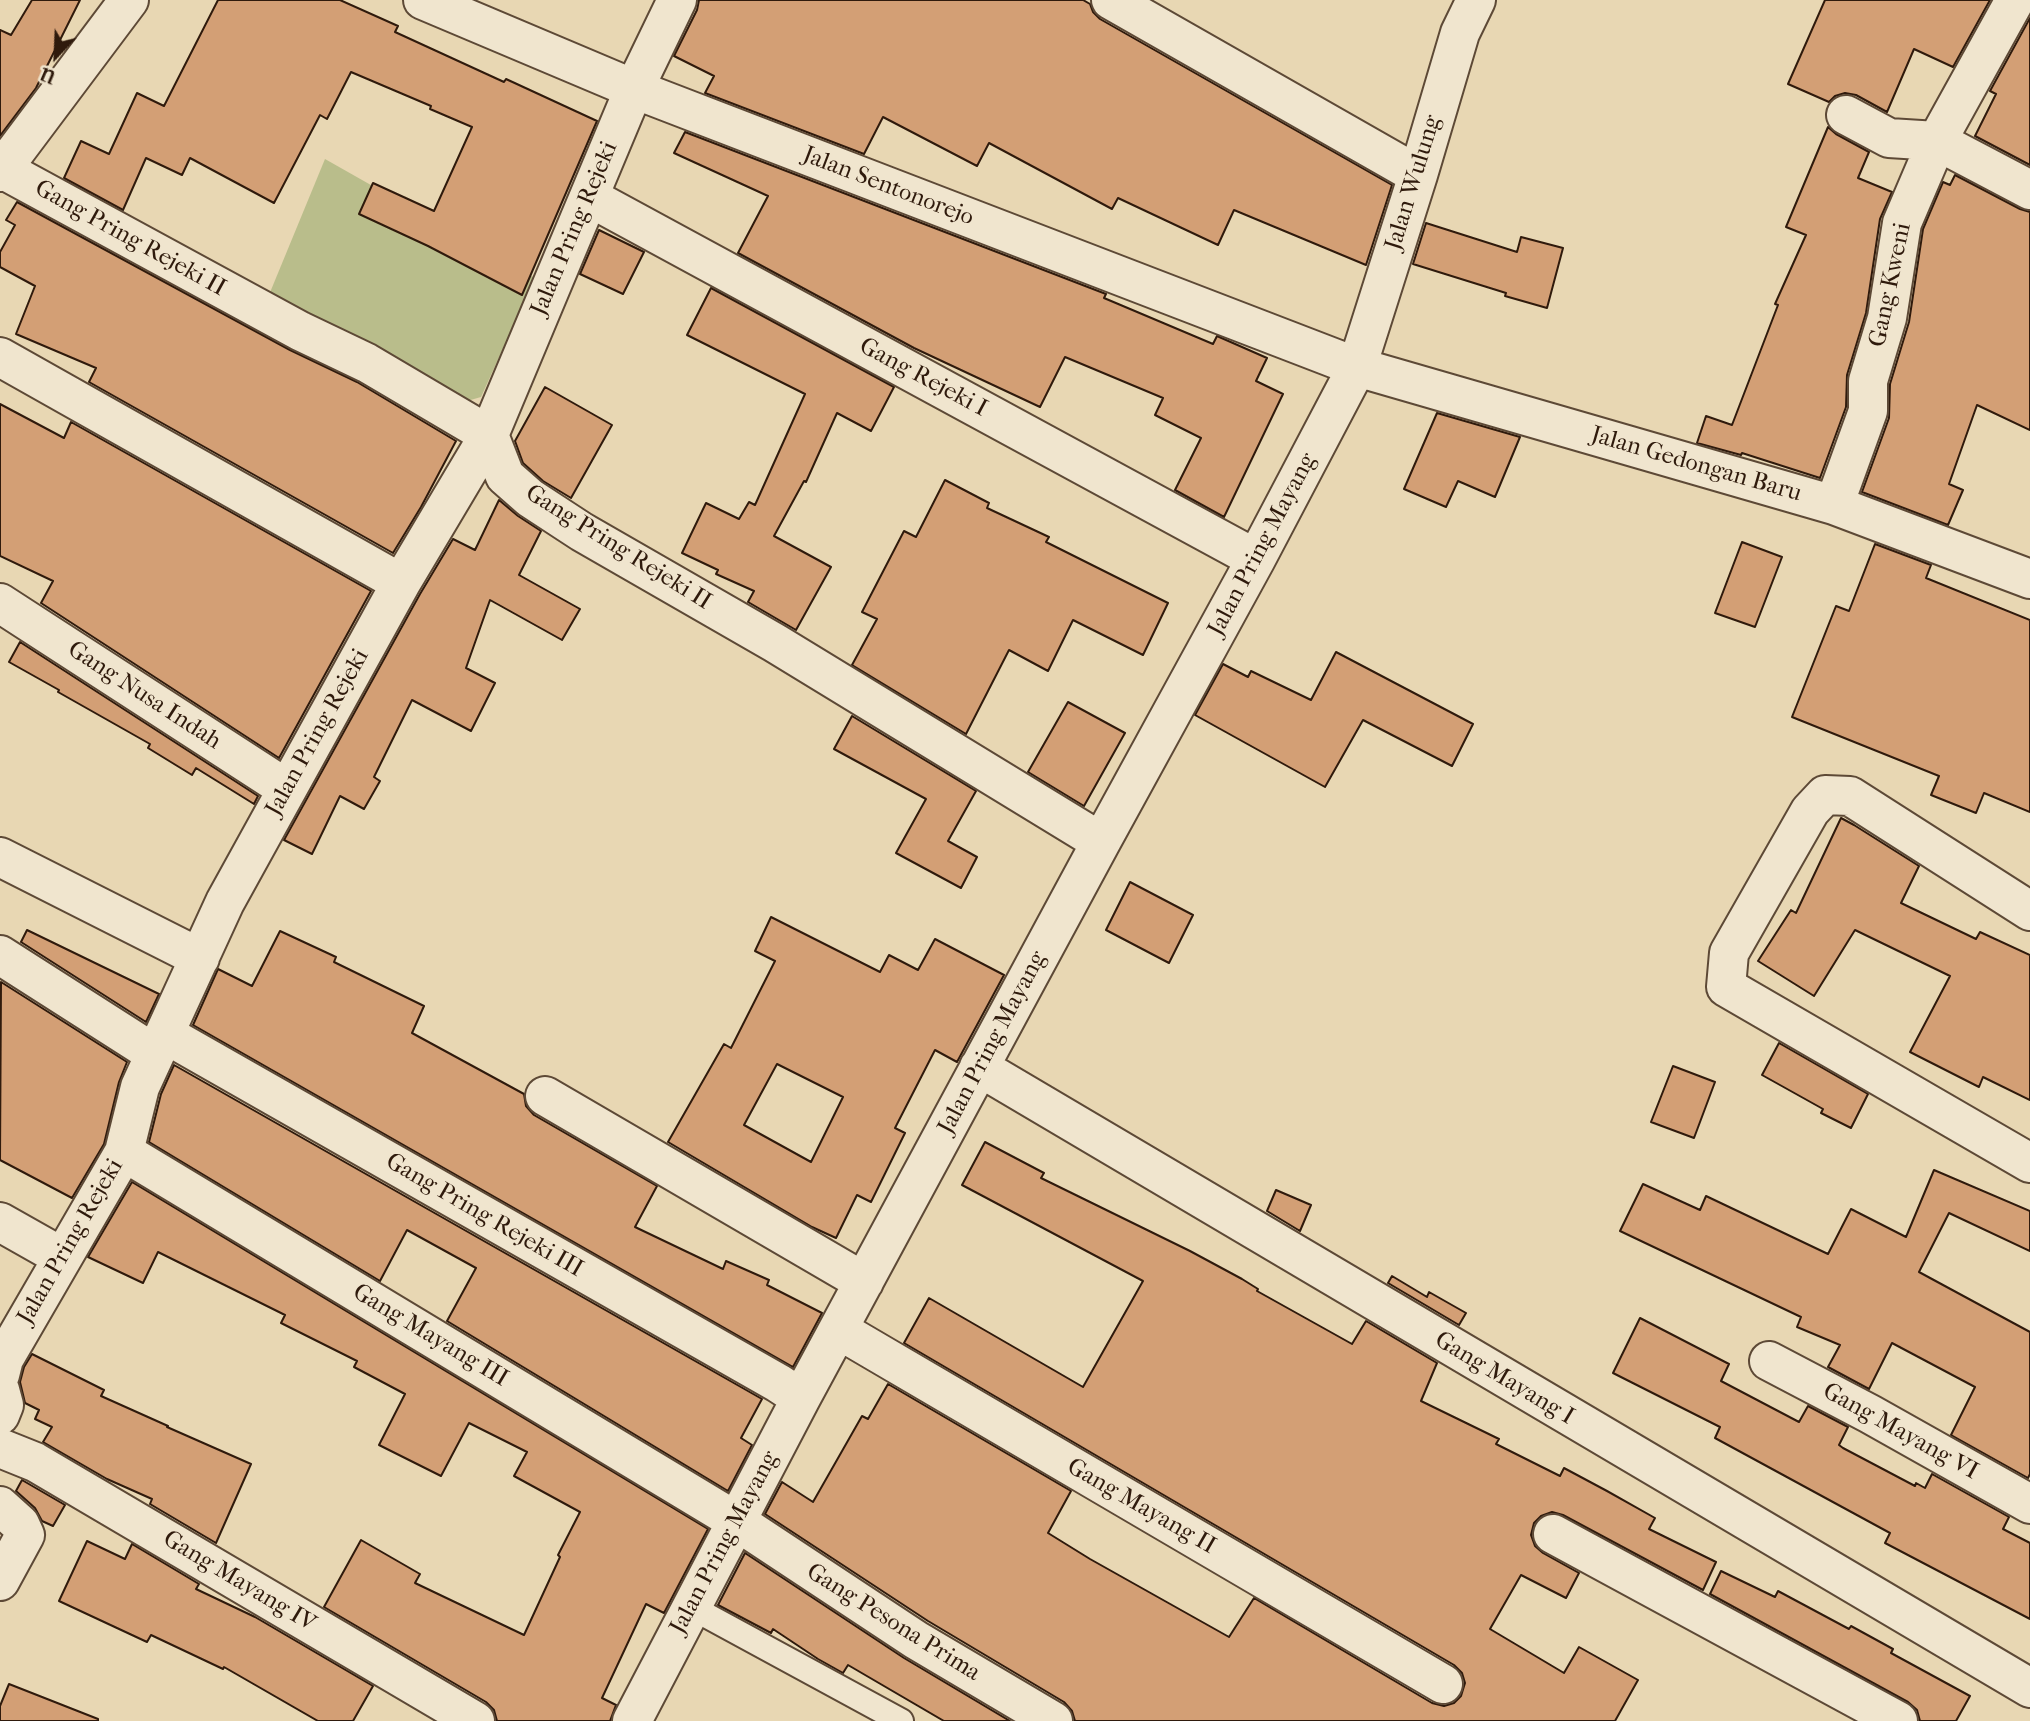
<!DOCTYPE html>
<style>
body{margin:0}
#map{position:relative;width:2030px;height:1721px;overflow:hidden;background:#e8d7b3;font-family:"IM FELL French Canon",serif}
canvas{display:block}
.north{position:absolute;left:21px;top:21px;width:70px;height:70px;-webkit-text-stroke:5px #f0e5ce;paint-order:stroke;rotate:203deg;font-size:19px;font-weight:700;line-height:28px;text-align:center;color:#2f1a0c}
.north::after{content:'';display:block;margin:auto;width:24px;height:32px;background:#2f1a0c;clip-path:polygon(50% 0,100% 100%,50% 72%,0 100%)}
</style>
<div id="map">
<canvas width="2030" height="1721"></canvas>
<div class="north">U</div>
</div>
<script>
const ctx = document.querySelector('canvas').getContext('2d');
ctx.lineJoin = 'round';
function fill(path, color) { ctx.fillStyle = color; ctx.fill(path, 'evenodd'); }
function stroke(path, color, width, dash) { ctx.strokeStyle = color; ctx.lineWidth = width; ctx.lineCap = dash ? 'butt' : 'round'; ctx.setLineDash(dash || []); ctx.stroke(path); }
function label(font, color, halo, rows, align = 'center') {
  ctx.font = font + ' "IM FELL French Canon",serif'; ctx.lineWidth = 5; ctx.setLineDash([]); ctx.textBaseline = 'middle'; ctx.strokeStyle = halo; ctx.fillStyle = color; for (const [text, x, y, turn = 0] of rows) {
    ctx.save(); ctx.translate(x, y); ctx.rotate((+turn || 0) * Math.PI / 180); ctx.textAlign = isNaN(turn) ? turn : align; if (halo) ctx.strokeText(text, 0, 0); ctx.fillText(text, 0, 0); ctx.restore();
  }
}
const green = new Path2D(`
 M 325,159 L 535,278 L 481,397 L 460,403 L 264,307 Z`);
const building = new Path2D(`
 M 32,0 L 80,0 L 36,88 L 0,136 L 0,30 L 11,35 Z
 M 218,0 L 340,0 L 398,26 L 395,32 L 504,82 L 506,79 L 597,121 L 522,295 L 428,246 L 359,214 L 373,183 L 434,211 L 472,127 L 430,109 L 431,106 L 351,72 L 327,119 L 320,115 L 274,203 L 190,158 L 182,175 L 146,158 L 123,210 L 64,178 L 81,141 L 109,154 L 137,93 L 164,106 Z
 M 699,0 L 1083,0 L 1090,4 L 1093,12 L 1100,19 L 1392,185 L 1366,265 L 1234,210 L 1218,245 L 1118,198 L 1112,209 L 989,143 L 977,166 L 883,117 L 864,154 L 705,93 L 714,76 L 674,56 L 697,10 Z
 M 1825,0 L 1990,0 L 1953,67 L 1914,49 L 1887,112 L 1856,95 L 1845,93 L 1835,96 L 1829,102 L 1788,84 Z
 M 2030,18 L 2030,165 L 1975,136 L 1996,94 L 1990,91 Z
 M 1828,127 L 1836,134 L 1869,152 L 1858,178 L 1892,192 L 1880,219 L 1866,313 L 1847,375 L 1846,407 L 1820,478 L 1742,453 L 1741,455 L 1697,443 L 1706,416 L 1732,425 L 1778,305 L 1775,304 L 1806,235 L 1786,227 Z
 M 685,132 L 1106,294 L 1104,298 L 1213,344 L 1217,336 L 1267,358 L 1256,381 L 1283,394 L 1224,517 L 1175,490 L 1201,438 L 1155,415 L 1163,398 L 1065,357 L 1040,407 L 914,348 L 738,253 L 768,196 L 674,153 Z
 M 1955,175 L 2020,209 L 2030,212 L 2030,430 L 1977,405 L 1949,484 L 1963,490 L 1948,525 L 1862,492 L 1889,418 L 1890,384 L 1909,322 L 1923,229 L 1943,182 L 1950,185 Z
 M 17,202 L 290,350 L 357,382 L 456,441 L 421,507 L 393,553 L 89,382 L 96,368 L 16,334 L 35,286 L 0,267 L 0,252 L 15,225 L 6,220 Z
 M 1426,223 L 1517,252 L 1521,237 L 1563,248 L 1547,308 L 1505,296 L 1506,293 L 1413,264 Z
 M 599,230 L 644,252 L 623,294 L 580,274 Z
 M 711,288 L 894,387 L 871,431 L 837,413 L 806,482 L 804,481 L 774,536 L 831,567 L 796,630 L 748,602 L 754,591 L 716,574 L 718,570 L 682,553 L 706,503 L 739,519 L 749,502 L 755,505 L 805,394 L 687,335 Z
 M 545,387 L 612,425 L 571,498 L 543,481 L 523,463 L 515,441 Z
 M 0,404 L 64,438 L 71,422 L 371,591 L 279,758 L 41,603 L 53,581 L 0,556 Z
 M 1437,413 L 1520,437 L 1495,497 L 1458,481 L 1446,507 L 1404,489 Z
 M 945,480 L 989,503 L 987,508 L 1049,537 L 1046,542 L 1168,603 L 1143,655 L 1073,620 L 1048,671 L 1009,650 L 966,734 L 852,665 L 877,619 L 862,612 L 904,531 L 916,537 Z
 M 499,500 L 518,516 L 541,531 L 519,575 L 580,609 L 562,640 L 490,600 L 466,668 L 495,683 L 471,731 L 412,700 L 374,777 L 380,781 L 364,809 L 340,796 L 312,854 L 284,840 L 420,594 L 453,539 L 475,550 Z
 M 1742,542 L 1782,557 L 1755,627 L 1715,613 Z
 M 1875,544 L 1931,565 L 1926,578 L 2030,620 L 2030,812 L 1984,793 L 1976,813 L 1931,795 L 1939,776 L 1792,717 L 1836,606 L 1849,611 Z
 M 20,642 L 258,796 L 254,804 L 196,768 L 192,775 L 148,748 L 150,744 L 58,692 L 59,690 L 9,662 Z
 M 1336,652 L 1473,724 L 1452,766 L 1363,720 L 1325,787 L 1195,715 L 1223,664 L 1248,677 L 1251,671 L 1311,700 Z
 M 1068,702 L 1125,733 L 1084,806 L 1028,772 Z
 M 852,716 L 976,791 L 948,841 L 977,857 L 961,888 L 896,853 L 926,799 L 834,749 Z
 M 1841,818 L 1854,825 L 1919,866 L 1901,903 L 1976,939 L 1980,932 L 2030,955 L 2030,1100 L 1983,1077 L 1979,1087 L 1910,1052 L 1950,976 L 1855,930 L 1814,996 L 1758,961 L 1791,910 L 1796,913 Z
 M 1130,882 L 1193,915 L 1169,963 L 1106,930 Z
 M 771,917 L 880,972 L 889,955 L 918,970 L 935,939 L 1004,975 L 957,1062 L 935,1050 L 895,1128 L 905,1133 L 871,1202 L 857,1195 L 836,1238 L 812,1227 L 668,1142 L 724,1044 L 731,1048 L 775,961 L 755,951 ZM 777,1064 L 843,1097 L 811,1162 L 744,1125 Z
 M 27,930 L 159,994 L 146,1022 L 21,942 Z
 M 280,931 L 336,957 L 334,962 L 424,1006 L 412,1033 L 524,1094 L 526,1106 L 534,1115 L 657,1186 L 635,1227 L 723,1269 L 726,1261 L 769,1280 L 767,1285 L 822,1313 L 793,1367 L 193,1025 L 218,969 L 252,986 Z
 M 1,982 L 127,1062 L 119,1082 L 104,1144 L 72,1198 L 0,1160 Z
 M 1779,1043 L 1868,1094 L 1851,1128 L 1821,1113 L 1823,1109 L 1762,1075 Z
 M 174,1065 L 762,1399 L 741,1438 L 752,1445 L 728,1491 L 447,1321 L 476,1268 L 407,1230 L 380,1281 L 149,1142 L 161,1094 Z
 M 1673,1066 L 1715,1082 L 1694,1138 L 1651,1122 Z
 M 985,1142 L 1044,1173 L 1041,1178 L 1190,1251 L 1242,1279 L 1258,1289 L 1257,1291 L 1352,1344 L 1366,1321 L 1437,1363 L 1421,1401 L 1499,1439 L 1496,1444 L 1560,1476 L 1564,1468 L 1607,1491 L 1655,1518 L 1649,1529 L 1716,1562 L 1703,1590 L 1563,1515 L 1552,1512 L 1541,1516 L 1534,1523 L 1531,1535 L 1535,1546 L 1543,1553 L 1579,1573 L 1566,1598 L 1521,1575 L 1490,1629 L 1564,1673 L 1579,1647 L 1638,1680 L 1615,1721 L 1075,1721 L 1072,1711 L 1064,1702 L 928,1621 L 765,1514 L 782,1482 L 813,1502 L 862,1416 L 868,1419 L 888,1384 L 1071,1491 L 1048,1533 L 1090,1559 L 1229,1637 L 1254,1598 L 1432,1703 L 1444,1706 L 1454,1703 L 1461,1696 L 1465,1683 L 1462,1673 L 1454,1665 L 904,1343 L 929,1298 L 1083,1387 L 1143,1281 L 962,1185 Z
 M 1934,1170 L 2030,1211 L 2030,1251 L 1949,1213 L 1919,1272 L 2030,1332 L 2030,1474 L 2028,1478 L 1951,1435 L 1975,1387 L 1892,1343 L 1869,1389 L 1828,1367 L 1840,1345 L 1797,1327 L 1801,1317 L 1620,1231 L 1643,1184 L 1700,1210 L 1706,1196 L 1828,1254 L 1851,1209 L 1906,1237 Z
 M 132,1182 L 708,1529 L 664,1613 L 646,1604 L 602,1698 L 616,1705 L 610,1721 L 497,1721 L 494,1710 L 486,1702 L 324,1607 L 361,1540 L 420,1574 L 415,1583 L 524,1635 L 560,1557 L 558,1555 L 580,1512 L 514,1476 L 527,1452 L 469,1423 L 441,1476 L 379,1445 L 405,1394 L 354,1367 L 357,1361 L 281,1323 L 285,1315 L 158,1252 L 143,1283 L 88,1257 Z
 M 1276,1190 L 1311,1205 L 1300,1231 L 1267,1211 Z
 M 1392,1276 L 1427,1297 L 1429,1292 L 1466,1313 L 1459,1325 L 1388,1283 Z
 M 1640,1318 L 1729,1364 L 1721,1381 L 1799,1422 L 1808,1406 L 1848,1427 L 1839,1445 L 1843,1448 L 1915,1486 L 1916,1483 L 1925,1488 L 1932,1474 L 2009,1517 L 2003,1529 L 2030,1543 L 2030,1619 L 1885,1543 L 1890,1533 L 1715,1438 L 1720,1427 L 1613,1373 Z
 M 32,1354 L 104,1390 L 101,1396 L 168,1426 L 167,1427 L 251,1464 L 216,1543 L 150,1504 L 152,1499 L 107,1479 L 43,1442 L 52,1427 L 35,1419 L 39,1410 L 25,1403 L 20,1382 L 24,1367 Z
 M 22,1480 L 65,1505 L 53,1526 L 42,1521 L 35,1508 L 16,1491 Z
 M 87,1541 L 125,1559 L 132,1544 L 199,1584 L 196,1589 L 255,1617 L 373,1686 L 353,1721 L 318,1721 L 224,1667 L 223,1669 L 151,1635 L 147,1642 L 59,1601 Z
 M 745,1553 L 904,1658 L 1010,1721 L 944,1721 L 848,1665 L 843,1673 L 818,1659 L 773,1629 L 771,1633 L 718,1605 Z
 M 1721,1571 L 1775,1597 L 1778,1591 L 1849,1629 L 1851,1626 L 1893,1649 L 1891,1653 L 1970,1696 L 1956,1721 L 1920,1721 L 1917,1710 L 1908,1702 L 1710,1594 Z
 M 9,1684 L 98,1719 L 98,1721 L 0,1721 L 0,1706 Z`);
const service = new Path2D(`
 M 691,1607 L 901,1721`);
const minor = new Path2D(`
 M 423,0 L 634,89 L 1357,367 L 1834,505 L 2030,579
 M 1111,0 L 1418,175
 M 1846,115 L 1889,138 L 1937,141 L 2030,190
 M 2,169 L 300,331 L 367,363 L 489,435 L 505,476 L 530,498 L 582,532 L 775,643 L 1101,842
 M 589,197 L 1256,559
 M 0,357 L 401,583
 M 1834,505 L 1868,411 L 1868,381 L 1887,318 L 1902,223 L 1937,141 L 2015,0
 M 0,603 L 287,789
 M 0,857 L 200,958
 M 2030,911 L 1850,796 L 1825,795 L 1810,811 L 1729,953 L 1726,987 L 2030,1163
 M 0,955 L 155,1054
 M 165,1034 L 778,1383 L 801,1398
 M 979,1067 L 2030,1688
 M 545,1096 L 864,1282
 M 124,1152 L 736,1521 L 916,1640 L 1053,1721
 M 0,1222 L 62,1257
 M 839,1330 L 1443,1684
 M 1769,1361 L 1870,1414 L 2030,1504
 M 0,1375 L 4,1359 L 124,1152 L 140,1087 L 225,902 L 401,583 L 489,435 L 634,89 L 677,0
 M 0,1390 L 4,1405 L 0,1415
 M 0,1448 L 35,1462 L 475,1721
 M 0,1506 L 20,1524 L 25,1535 L 0,1581
 M 1553,1534 L 1898,1721
 M 632,1721 L 801,1398 L 1101,842 L 1256,559 L 1357,367 L 1418,175 L 1460,33 L 1476,0`);
const tertiary = new Path2D(`
 M 0,172 L 129,0`);
const streetNames = [
 ["Jalan Wulung",1414,183,-73],
 ["Jalan Sentonorejo",888,187,21],
 ["Jalan Pring Rejeki",575,229,-67],
 ["Gang Pring Rejeki II",130,239,29],
 ["Gang Kweni",1891,285,-78],
 ["Gang Rejeki I",923,378,28],
 ["Jalan Gedongan Baru",1696,465,16],
 ["Jalan Pring Mayang",1263,545,-62],
 ["Gang Pring Rejeki II",618,548,32],
 ["Gang Nusa Indah",144,696,33],
 ["Jalan Pring Rejeki",318,733,-61],
 ["Jalan Pring Mayang",993,1043,-62],
 ["Gang Pring Rejeki III",484,1216,30],
 ["Jalan Pring Rejeki",71,1242,-60],
 ["Gang Mayang III",430,1336,31],
 ["Gang Mayang I",1504,1379,31],
 ["Gang Mayang VI",1900,1432,29],
 ["Gang Mayang II",1141,1507,30],
 ["Jalan Pring Mayang",725,1543,-62],
 ["Gang Mayang IV",239,1582,31],
 ["Gang Pesona Prima",893,1623,32]
];
fill(green, '#b9bd8b');
fill(building, '#d39f75');
stroke(building, '#2f1a0c', 2);
stroke(service, '#5d4936', 28);
stroke(minor, '#5d4936', 42);
stroke(tertiary, '#5d4936', 42);
stroke(service, '#f0e5ce', 24);
stroke(minor, '#f0e5ce', 38);
stroke(tertiary, '#f0e5ce', 38);
label('24px', '#2f1a0c', '#f0e5ce', streetNames);
</script>
